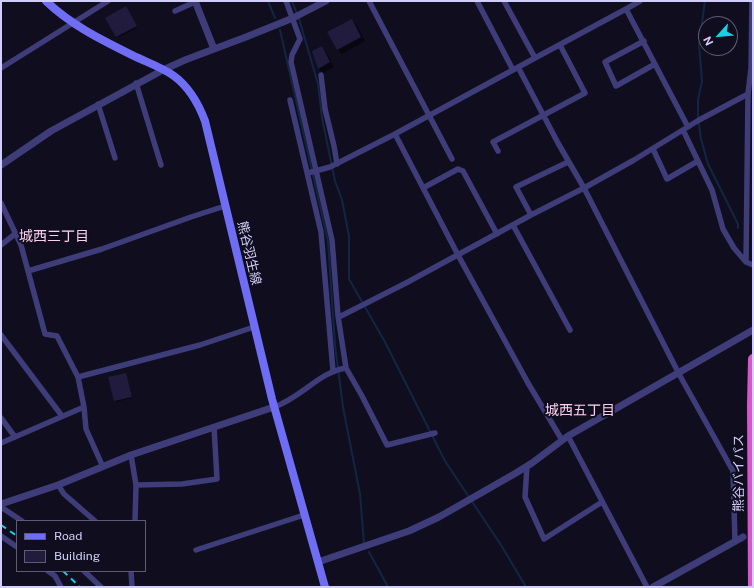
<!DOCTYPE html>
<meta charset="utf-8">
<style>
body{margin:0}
#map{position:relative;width:754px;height:588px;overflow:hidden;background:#100e1e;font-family:"Public Sans",sans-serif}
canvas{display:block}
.frame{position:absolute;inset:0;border:2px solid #d2cefb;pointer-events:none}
.legend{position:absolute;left:16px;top:520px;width:130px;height:52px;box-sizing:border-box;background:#100e1e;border:1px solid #5e5b76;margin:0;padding:5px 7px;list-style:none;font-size:12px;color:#d2cefb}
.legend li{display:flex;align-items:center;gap:8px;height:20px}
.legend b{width:20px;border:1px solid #5e5b76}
.north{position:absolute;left:698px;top:16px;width:40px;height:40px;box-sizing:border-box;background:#100e1e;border:1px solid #5e5b76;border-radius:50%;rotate:243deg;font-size:11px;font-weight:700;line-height:16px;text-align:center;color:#d2cefb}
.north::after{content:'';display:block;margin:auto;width:14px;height:18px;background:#13d2e3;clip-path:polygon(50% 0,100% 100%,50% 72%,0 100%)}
</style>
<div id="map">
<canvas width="754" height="588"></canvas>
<div class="frame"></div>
<ul class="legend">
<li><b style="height:5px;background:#6e6df3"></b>Road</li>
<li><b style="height:11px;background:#211b3d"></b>Building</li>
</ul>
<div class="north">N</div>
</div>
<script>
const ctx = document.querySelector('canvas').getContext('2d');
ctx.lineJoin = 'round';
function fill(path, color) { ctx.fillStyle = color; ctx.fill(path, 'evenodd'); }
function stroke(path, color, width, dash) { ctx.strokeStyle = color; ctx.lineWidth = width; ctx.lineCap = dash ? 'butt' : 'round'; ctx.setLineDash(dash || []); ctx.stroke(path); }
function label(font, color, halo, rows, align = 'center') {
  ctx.font = font + ' "Public Sans","Noto Sans JP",sans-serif'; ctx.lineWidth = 4; ctx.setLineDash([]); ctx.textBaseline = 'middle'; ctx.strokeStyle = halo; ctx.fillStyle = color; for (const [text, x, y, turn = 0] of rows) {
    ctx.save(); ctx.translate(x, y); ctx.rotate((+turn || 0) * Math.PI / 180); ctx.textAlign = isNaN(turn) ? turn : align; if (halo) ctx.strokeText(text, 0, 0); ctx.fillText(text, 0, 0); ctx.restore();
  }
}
const shadow = new Path2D(`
 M 127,9 L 137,28 L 117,38 L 106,18 Z
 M 352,20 L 357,25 L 365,41 L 342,54 L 337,49 Z
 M 322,47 L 326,52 L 334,67 L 323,73 L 319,69 L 313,52 Z
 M 126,374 L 132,398 L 116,402 L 115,400 Z`);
const stream = new Path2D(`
 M 268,1 L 275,18
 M 292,1 L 300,22 L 318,84 L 322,118 L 335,181 L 342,200 L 349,236 L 349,279 L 385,342 L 445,461 L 501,545 L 526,587
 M 705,1 L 699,44 L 702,81 L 698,100 L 698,118 L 701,139 L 708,164 L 738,224 L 738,228
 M 280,30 L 328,241 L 335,345 L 343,407 L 360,494 L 364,543
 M 369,552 L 387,585 L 387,587`);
const building = new Path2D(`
 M 126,6 L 137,26 L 116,37 L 105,18 Z
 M 352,19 L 361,37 L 337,50 L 327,32 Z
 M 322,46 L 330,62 L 318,69 L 312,51 Z
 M 126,373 L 132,397 L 114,401 L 108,377 Z`);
const minor = new Path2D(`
 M 369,1 L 452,159
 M 477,1 L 513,70
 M 504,1 L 535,58 L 395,134 L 458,255 L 528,383 L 562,440
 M 626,9 L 640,1
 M 175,11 L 195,2
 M 644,41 L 605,62 L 616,86 L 655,64
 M 535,58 L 626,9 L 688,127
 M 518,67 L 558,143 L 584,188 L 679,374 L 733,471 L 735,542
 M 1,68 L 108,1
 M 751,68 L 752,1
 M 321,75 L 325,109 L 334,146 L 337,164
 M 136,83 L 161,165
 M 290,100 L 321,232 L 333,371
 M 98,104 L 115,158
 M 683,130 L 712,190 L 723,229 L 734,248 L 746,262 L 753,265
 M 653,149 L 667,179 L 698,161
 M 498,151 L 493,142 L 585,93 L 560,45
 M 308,173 L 330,167 L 395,134
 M 423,188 L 458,169 L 463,171 L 497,234
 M 1,203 L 21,245 L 45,334 L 57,336 L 78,377 L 84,407 L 86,429 L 103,467
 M 531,215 L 516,187 L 568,162
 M 513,225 L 570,330
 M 1,245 L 15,234
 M 746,262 L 748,94 L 751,68 L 753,68
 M 28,271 L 102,249 L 191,217 L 225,206
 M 338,316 L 341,316 L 406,283 L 531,215 L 584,188 L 634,160 L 699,120 L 748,94
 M 1,335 L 62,416
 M 346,368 L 362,396 L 387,445 L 435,433
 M 78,377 L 200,345 L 254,327
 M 274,407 C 301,398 319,372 346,368 L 338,316 L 332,240 L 291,62 L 292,55 L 300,39 L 286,1
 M 1,418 L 15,437
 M 568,436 L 647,587
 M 1,443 L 84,407
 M 131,455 L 136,485 L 135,521
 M 527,466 L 525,497 L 544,539 L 602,502
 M 58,485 L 64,494 L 95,521
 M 136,485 L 182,484 L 217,479 L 214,427
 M 1,507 L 22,521
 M 1,536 L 17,547
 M 196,550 L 304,515
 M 48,571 L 55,576 L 61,587
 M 84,571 L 101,587
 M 131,571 L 132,587`);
const tertiary = new Path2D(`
 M 195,1 L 214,49
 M 1,165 L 51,131 L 163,70 L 185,60 L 246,37 L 293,18 L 326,1
 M 1,504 L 58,485 L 131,455 L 274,407
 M 318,562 L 409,531 L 439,517 L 516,473 L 532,463 L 568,436 L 753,330
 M 653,587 L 743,537`);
const secondary = new Path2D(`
 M 46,1 C 72,26 104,41 136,57 C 149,63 163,68 174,76 C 189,87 199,105 205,121 L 272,399 L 325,587`);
const trunk = new Path2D(`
 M 753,587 L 752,405 L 753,359`);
const rail = new Path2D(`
 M 1,525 L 17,536
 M 63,571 L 80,587`);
const streetNames = [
 ["熊谷羽生線",249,253,77],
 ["熊谷バイパス",739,473,-90]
];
const neighbourhoodNames = [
 ["城西三丁目",54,237],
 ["城西五丁目",580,411]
];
fill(shadow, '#0007');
stroke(stream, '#122643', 2);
fill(building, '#211b3d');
stroke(minor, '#3e3c79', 5.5);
stroke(tertiary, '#3e3c79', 7);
stroke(secondary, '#6e6df3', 8);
stroke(trunk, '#d458ca', 10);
stroke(rail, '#13d2e3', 2, [6, 5]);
label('13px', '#d2cefb', '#100e1e', streetNames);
label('14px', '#fbd0ec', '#100e1e', neighbourhoodNames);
</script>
